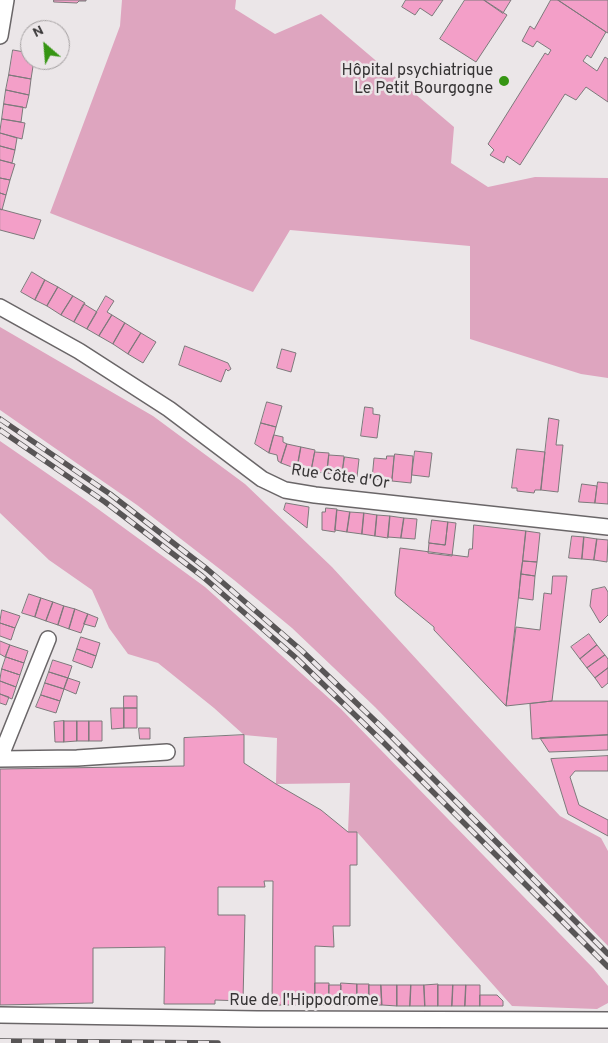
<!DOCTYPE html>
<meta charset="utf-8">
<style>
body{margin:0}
#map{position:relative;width:608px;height:1043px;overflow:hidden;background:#ebe6e8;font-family:Overpass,sans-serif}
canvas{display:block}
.north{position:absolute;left:20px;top:20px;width:50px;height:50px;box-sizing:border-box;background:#ebe6e8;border:1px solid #a39fa0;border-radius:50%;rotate:333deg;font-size:14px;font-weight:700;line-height:20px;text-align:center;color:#363435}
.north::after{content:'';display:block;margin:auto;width:18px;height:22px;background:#369513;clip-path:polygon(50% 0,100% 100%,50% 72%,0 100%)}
</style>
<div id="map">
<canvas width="608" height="1043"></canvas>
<div class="north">N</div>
</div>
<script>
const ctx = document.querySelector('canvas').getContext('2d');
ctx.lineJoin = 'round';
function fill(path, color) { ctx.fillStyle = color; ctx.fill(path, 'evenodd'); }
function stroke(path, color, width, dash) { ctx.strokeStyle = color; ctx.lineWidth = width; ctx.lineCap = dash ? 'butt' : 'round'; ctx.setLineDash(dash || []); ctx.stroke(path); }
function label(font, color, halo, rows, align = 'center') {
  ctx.font = font + ' Overpass,sans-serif'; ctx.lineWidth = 5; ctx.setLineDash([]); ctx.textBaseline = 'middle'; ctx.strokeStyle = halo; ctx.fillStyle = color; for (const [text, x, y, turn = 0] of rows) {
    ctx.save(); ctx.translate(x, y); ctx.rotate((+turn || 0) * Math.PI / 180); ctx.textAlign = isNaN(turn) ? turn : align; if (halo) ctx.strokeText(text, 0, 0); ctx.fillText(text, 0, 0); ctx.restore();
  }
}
const green = new Path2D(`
 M 122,0 L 236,0 L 235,9 L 275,34 L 321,14 L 454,127 L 451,163 L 488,187 L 535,177 L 608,178 L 608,378 L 581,374 L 470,339 L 470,246 L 290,230 L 253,292 L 50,213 L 120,26 Z
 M 0,327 L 153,416 L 245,484 L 332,567 L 560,816 L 601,838 L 608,851 L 608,946 L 375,707 L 292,628 L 234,580 L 137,505 L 0,410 Z
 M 0,441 L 87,501 L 205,587 L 341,709 L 593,968 L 608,986 L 608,1003 L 597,1009 L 512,1006 L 357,832 L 348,832 L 350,783 L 276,784 L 277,738 L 244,735 L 214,708 L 158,663 L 128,654 L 109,628 L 92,590 L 49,560 L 0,513 Z`);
const building = new Path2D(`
 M 54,0 L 86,0 L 86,1 L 79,1 L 77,3 L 54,2 Z
 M 406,0 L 443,0 L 432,16 L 420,8 L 415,15 L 402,7 Z
 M 465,0 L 484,0 L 507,15 L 476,62 L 440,39 Z
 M 484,0 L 511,0 L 503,13 Z
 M 551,0 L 558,0 L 606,32 L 591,58 L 587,55 L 583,61 L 597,71 L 605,57 L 608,59 L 608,102 L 586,87 L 576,100 L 565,94 L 520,165 L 507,156 L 504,163 L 490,155 L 494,150 L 488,144 L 545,53 L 548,55 L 551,50 L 537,41 L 533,47 L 522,41 L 530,26 L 534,29 Z
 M 558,0 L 608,0 L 608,33 L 606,32 Z
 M 13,50 L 30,53 L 30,60 L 34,60 L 31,79 L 9,75 Z
 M 9,75 L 31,79 L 29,95 L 6,90 Z
 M 6,90 L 29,95 L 26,108 L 4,104 Z
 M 4,104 L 23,107 L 21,122 L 2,119 Z
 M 2,119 L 25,123 L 22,139 L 0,133 Z
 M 0,133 L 17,138 L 15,150 L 0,146 Z
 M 0,146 L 15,150 L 12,163 L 0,160 Z
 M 0,160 L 15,164 L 10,180 L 0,178 Z
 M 0,178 L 10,180 L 6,195 L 0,193 Z
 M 0,193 L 6,195 L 2,210 L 0,209 Z
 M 0,209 L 41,220 L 34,239 L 0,230 Z
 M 32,272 L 45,280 L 35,300 L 21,292 Z
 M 45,280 L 58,287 L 47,306 L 35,300 Z
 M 58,287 L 73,296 L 61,315 L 47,306 Z
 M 73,296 L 85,303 L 74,322 L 61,315 Z
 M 106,296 L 114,301 L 107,312 L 112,315 L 99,336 L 87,329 Z
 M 84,304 L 97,312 L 87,329 L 74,322 Z
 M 112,315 L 125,323 L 113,344 L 99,336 Z
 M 125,323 L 141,333 L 128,354 L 113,344 Z
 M 141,333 L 156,342 L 143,363 L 128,354 Z
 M 185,346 L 228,363 L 231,369 L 228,371 L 226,369 L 221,382 L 179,365 Z
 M 282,349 L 296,353 L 291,372 L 277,368 Z
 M 267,402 L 282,406 L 276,427 L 261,423 Z
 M 365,407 L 373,408 L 373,414 L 380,415 L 377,438 L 361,436 Z
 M 549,418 L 559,420 L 556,445 L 563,445 L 558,492 L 541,490 Z
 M 261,423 L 276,427 L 269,453 L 255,444 Z
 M 274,435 L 283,437 L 283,442 L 287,444 L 281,463 L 278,461 L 277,455 L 269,453 Z
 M 287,444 L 301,447 L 297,469 L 281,463 Z
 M 301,447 L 315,450 L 311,472 L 297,469 Z
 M 517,449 L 545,452 L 541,490 L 535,490 L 534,493 L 517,491 L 517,488 L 512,488 Z
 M 415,451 L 432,453 L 429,477 L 412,475 Z
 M 315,452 L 329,453 L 327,473 L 311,472 Z
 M 395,454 L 413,456 L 411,483 L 392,481 Z
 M 329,455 L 344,456 L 342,475 L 327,473 Z
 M 387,456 L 394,456 L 392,481 L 372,479 L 374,458 L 386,459 Z
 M 345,457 L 359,459 L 357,477 L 342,475 Z
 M 598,482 L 608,483 L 608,504 L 595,503 Z
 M 582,484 L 597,486 L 595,503 L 579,502 Z
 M 286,503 L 309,507 L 307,528 L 284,510 Z
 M 326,508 L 337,509 L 335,532 L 322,530 L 322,512 L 325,512 Z
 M 337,510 L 350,512 L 347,532 L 335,530 Z
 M 350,512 L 364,513 L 362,534 L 347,532 Z
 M 364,513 L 377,515 L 375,536 L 362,534 Z
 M 377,515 L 390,516 L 388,538 L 375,536 Z
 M 390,516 L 404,518 L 401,538 L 388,537 Z
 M 404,518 L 417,519 L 415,539 L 401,538 Z
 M 432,520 L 448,522 L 445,545 L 429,543 Z
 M 448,522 L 456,523 L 452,556 L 428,553 L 429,543 L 445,545 Z
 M 474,525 L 526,531 L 506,706 L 434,630 L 434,627 L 396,596 L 395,593 L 400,548 L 468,557 L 469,549 L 472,549 Z
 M 526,531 L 540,533 L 537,562 L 523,561 Z
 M 572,536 L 584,537 L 582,559 L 569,558 Z
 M 584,537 L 597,539 L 594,560 L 582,559 Z
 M 597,539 L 608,540 L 607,562 L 594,560 Z
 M 523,561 L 537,562 L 535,576 L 521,574 Z
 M 521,574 L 535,576 L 533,600 L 519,598 Z
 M 553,576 L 567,576 L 552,701 L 506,706 L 516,627 L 540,630 L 544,593 L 551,594 Z
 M 605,587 L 608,592 L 608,615 L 600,623 L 590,606 L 592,590 Z
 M 29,594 L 41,598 L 35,617 L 22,613 Z
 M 41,598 L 53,602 L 46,621 L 35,617 Z
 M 53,602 L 64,606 L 58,625 L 46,621 Z
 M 64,606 L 75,609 L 69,629 L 58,625 Z
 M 75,609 L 88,614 L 81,633 L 69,629 Z
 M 2,610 L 20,616 L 15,628 L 0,623 Z
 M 88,614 L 98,618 L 95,627 L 84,624 Z
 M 0,623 L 15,628 L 11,640 L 0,636 Z
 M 589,634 L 597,645 L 580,659 L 571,647 Z
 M 81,637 L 100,643 L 96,656 L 77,649 Z
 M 0,641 L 10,645 L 5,657 L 0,654 Z
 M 10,645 L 28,651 L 24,663 L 6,657 Z
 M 597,645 L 605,655 L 587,668 L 580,659 Z
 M 77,649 L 96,656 L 92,668 L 73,661 Z
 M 605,655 L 608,659 L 608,668 L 595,678 L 587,668 Z
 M 6,657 L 24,663 L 20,675 L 2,669 Z
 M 53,660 L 72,666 L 68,678 L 49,672 Z
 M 608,668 L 608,683 L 602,688 L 595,678 Z
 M 2,669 L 20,675 L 16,687 L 0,681 Z
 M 49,672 L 68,678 L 64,689 L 45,683 Z
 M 68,678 L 80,682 L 76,694 L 64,689 Z
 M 0,681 L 16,687 L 12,699 L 0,694 Z
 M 45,683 L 64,689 L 60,701 L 41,695 Z
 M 0,694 L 9,697 L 6,705 L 0,703 Z
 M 41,695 L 60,701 L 56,713 L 36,707 Z
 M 124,696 L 137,696 L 137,708 L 124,708 Z
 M 552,701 L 608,701 L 608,735 L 532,739 L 530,704 Z
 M 111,708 L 124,708 L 124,728 L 112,729 Z
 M 124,708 L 137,708 L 137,728 L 124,728 Z
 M 64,721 L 77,721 L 77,741 L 64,742 Z
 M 64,721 L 64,742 L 55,742 L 54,722 Z
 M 77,721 L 89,721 L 89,741 L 77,741 Z
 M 89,721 L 102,721 L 102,741 L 89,741 Z
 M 139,728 L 150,728 L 150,739 L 140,739 Z
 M 244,735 L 244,763 L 276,784 L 321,810 L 348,832 L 357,832 L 357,865 L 350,865 L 350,926 L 333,926 L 334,947 L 315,946 L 315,1005 L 272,1005 L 273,881 L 264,881 L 265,887 L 218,887 L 218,915 L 245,915 L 243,1001 L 215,1000 L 215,1004 L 164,1004 L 165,947 L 93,948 L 93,1003 L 0,1005 L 0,769 L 184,766 L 184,738 Z
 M 608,735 L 608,750 L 549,752 L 540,738 Z
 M 608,756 L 608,771 L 575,771 L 570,777 L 579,805 L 608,820 L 608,836 L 568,814 L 551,759 Z
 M 315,983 L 329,983 L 329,1005 L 315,1005 Z
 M 341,983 L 357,984 L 357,1005 L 341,1005 Z
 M 357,984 L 369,984 L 369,1005 L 357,1005 Z
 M 329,985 L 341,985 L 341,1005 L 329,1005 Z
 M 369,985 L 381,985 L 382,1005 L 369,1005 Z
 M 381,985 L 397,985 L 397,1006 L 382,1005 Z
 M 397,985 L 411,985 L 410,1006 L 397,1006 Z
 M 411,985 L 424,985 L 425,1006 L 410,1006 Z
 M 424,985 L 438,984 L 438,1006 L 425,1006 Z
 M 438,985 L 453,985 L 452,1006 L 438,1006 Z
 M 453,985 L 466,985 L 465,1006 L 452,1006 Z
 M 466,985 L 480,985 L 480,1006 L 465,1006 Z
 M 480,995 L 497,995 L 503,1001 L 503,1006 L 480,1006 Z`);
const street = new Path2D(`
 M 0,36 L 6,0
 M 0,307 L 79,351 L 169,409 L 262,479 L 285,490 L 315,495 L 608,527
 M 0,758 L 48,639
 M 0,759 L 77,758 L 167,752
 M 0,1015 L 257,1019 L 608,1020`);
const rail = new Path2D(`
 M 0,419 L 110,494 L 207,569 L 301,650 L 390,735 L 608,954
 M 0,430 L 105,502 L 202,576 L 295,657 L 383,742 L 608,967
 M 0,1041 L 218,1043`);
const markers = [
 [504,81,6,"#369513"]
];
const poiNames = [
 ["Hôpital psychiatrique",493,72],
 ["Le Petit Bourgogne",493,90]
];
const streetNames = [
 ["Rue Côte d'Or",340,478,8],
 ["Rue de l'Hippodrome",304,1002]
];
fill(green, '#dea5bf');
fill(building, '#f39fc8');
stroke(building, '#7d797b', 1);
stroke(street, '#6a6668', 18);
stroke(street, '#fff', 15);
stroke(rail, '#585556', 5.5);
stroke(rail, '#ebe6e8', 4, [11]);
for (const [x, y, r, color] of markers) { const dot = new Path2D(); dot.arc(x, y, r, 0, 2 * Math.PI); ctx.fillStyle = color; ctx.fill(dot); stroke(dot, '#ebe6e8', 2); }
label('16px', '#363435', '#ebe6e8', poiNames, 'right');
label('16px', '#363435', '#ebe6e8', streetNames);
</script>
